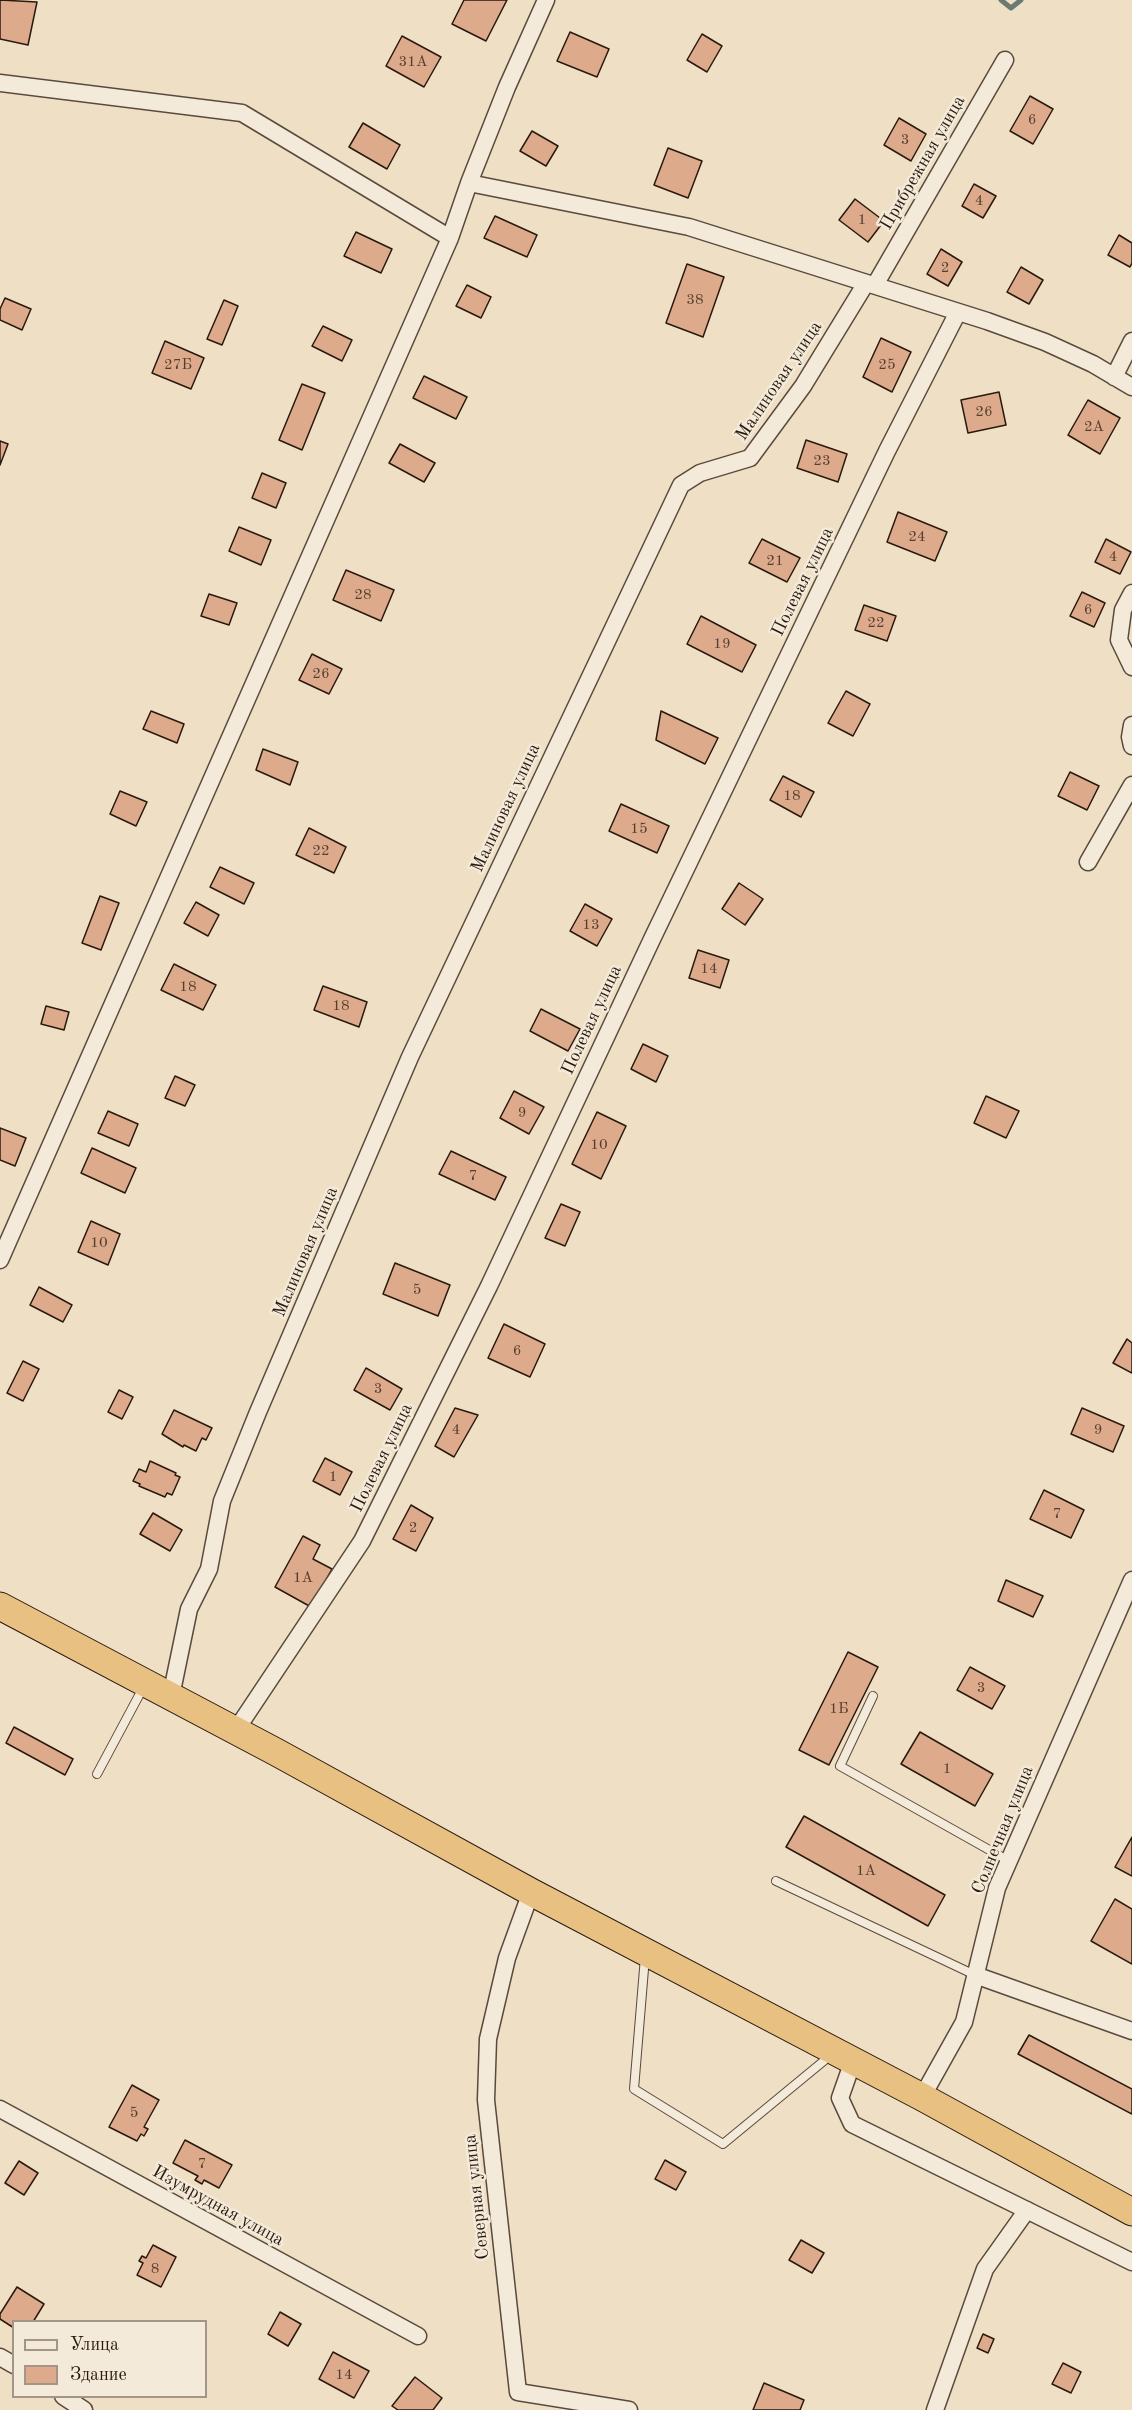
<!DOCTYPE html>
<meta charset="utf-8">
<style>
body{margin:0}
#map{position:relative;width:1132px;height:2410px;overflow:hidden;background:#eedfc5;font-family:"Old Standard TT",serif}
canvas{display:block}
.legend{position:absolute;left:12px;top:2320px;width:195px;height:78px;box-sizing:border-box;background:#f4ead9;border:2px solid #a39688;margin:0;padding:8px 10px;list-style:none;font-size:18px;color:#29190e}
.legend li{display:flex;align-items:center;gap:12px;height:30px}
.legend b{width:30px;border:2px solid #a39688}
</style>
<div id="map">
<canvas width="1132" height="2410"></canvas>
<ul class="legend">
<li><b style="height:8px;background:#f4ead9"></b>Улица</li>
<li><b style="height:16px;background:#ddab8c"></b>Здание</li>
</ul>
</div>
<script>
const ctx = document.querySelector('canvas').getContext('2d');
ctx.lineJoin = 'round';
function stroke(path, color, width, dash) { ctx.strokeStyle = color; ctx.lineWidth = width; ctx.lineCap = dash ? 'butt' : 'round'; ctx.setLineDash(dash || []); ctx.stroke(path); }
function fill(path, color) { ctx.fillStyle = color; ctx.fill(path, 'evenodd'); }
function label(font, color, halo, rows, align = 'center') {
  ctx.font = font + ' "Old Standard TT",serif'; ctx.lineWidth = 5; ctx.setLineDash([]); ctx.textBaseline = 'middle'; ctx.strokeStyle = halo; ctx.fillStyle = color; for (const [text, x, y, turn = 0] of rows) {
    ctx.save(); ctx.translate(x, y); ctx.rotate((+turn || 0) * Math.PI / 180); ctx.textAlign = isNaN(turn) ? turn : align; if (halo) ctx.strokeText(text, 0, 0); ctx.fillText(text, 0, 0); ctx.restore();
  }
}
const stream = new Path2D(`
 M 1001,0 L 1011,8 L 1021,0`);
const building = new Path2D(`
 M 0,0 L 37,2 L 28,45 L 0,39 Z
 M 464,0 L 507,0 L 486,41 L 452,24 Z
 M 570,32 L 609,49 L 597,77 L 557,61 Z
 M 702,34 L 722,46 L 707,72 L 687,60 Z
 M 402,36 L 441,57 L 424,87 L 386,66 Z
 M 1030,96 L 1053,109 L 1033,144 L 1010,131 Z
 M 899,118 L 926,134 L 911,161 L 884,145 Z
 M 363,123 L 400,145 L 387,169 L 349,147 Z
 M 532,131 L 558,146 L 546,166 L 520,151 Z
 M 668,148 L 702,161 L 688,198 L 654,185 Z
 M 974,184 L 996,196 L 983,218 L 962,206 Z
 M 855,199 L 884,221 L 868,242 L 839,220 Z
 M 495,216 L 537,235 L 527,257 L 484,238 Z
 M 356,232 L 392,249 L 381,273 L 344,256 Z
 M 1119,235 L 1132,243 L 1132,263 L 1130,267 L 1108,255 Z
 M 941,249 L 962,262 L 948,286 L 927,274 Z
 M 687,264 L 724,277 L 703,337 L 666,323 Z
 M 1021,267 L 1043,280 L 1029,304 L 1007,292 Z
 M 467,285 L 491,297 L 481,318 L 456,306 Z
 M 5,298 L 31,309 L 22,330 L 0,320 L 0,309 Z
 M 224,300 L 238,306 L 222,345 L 207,339 Z
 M 323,326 L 352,340 L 342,361 L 312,346 Z
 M 881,338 L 911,352 L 892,392 L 863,377 Z
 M 165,341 L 204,358 L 191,389 L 152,373 Z
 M 424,376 L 467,397 L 456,419 L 413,398 Z
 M 302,384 L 325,393 L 302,450 L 279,440 Z
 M 999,392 L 1006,425 L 968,433 L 961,400 Z
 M 1088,400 L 1120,418 L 1100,454 L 1068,435 Z
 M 806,440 L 847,454 L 838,482 L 797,468 Z
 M 0,441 L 8,444 L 0,465 Z
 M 400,444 L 435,463 L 424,482 L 389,463 Z
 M 262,473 L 286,483 L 276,508 L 252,498 Z
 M 898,512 L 947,532 L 935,561 L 887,542 Z
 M 239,527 L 271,540 L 261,565 L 229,551 Z
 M 762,539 L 800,558 L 787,582 L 749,563 Z
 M 1106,539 L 1131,552 L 1120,574 L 1095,562 Z
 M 346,570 L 394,590 L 381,621 L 333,600 Z
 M 1082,592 L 1105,603 L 1094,627 L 1070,616 Z
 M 209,594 L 237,603 L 229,625 L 201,616 Z
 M 864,605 L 896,616 L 887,641 L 855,630 Z
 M 701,616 L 756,645 L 742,672 L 687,644 Z
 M 312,654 L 342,669 L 329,694 L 299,680 Z
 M 846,691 L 870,704 L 853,736 L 828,723 Z
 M 151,711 L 184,724 L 177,743 L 143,729 Z
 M 661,711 L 718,738 L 705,764 L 656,740 Z
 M 263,749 L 298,762 L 290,785 L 256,770 Z
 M 1070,772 L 1099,786 L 1087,810 L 1058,796 Z
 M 783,776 L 814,792 L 801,817 L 770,800 Z
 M 120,791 L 147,802 L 136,826 L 110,814 Z
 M 621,804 L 669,826 L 657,853 L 609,831 Z
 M 309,828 L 346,847 L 334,873 L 296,855 Z
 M 220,867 L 254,883 L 244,904 L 210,887 Z
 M 739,883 L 763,899 L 745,925 L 722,909 Z
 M 100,896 L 119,903 L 101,950 L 82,943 Z
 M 196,902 L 219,915 L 208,936 L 184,923 Z
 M 585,904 L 612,919 L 597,946 L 570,931 Z
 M 698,950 L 729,960 L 720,988 L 689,978 Z
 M 174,964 L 216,985 L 203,1010 L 161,990 Z
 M 323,986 L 367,1002 L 359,1027 L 314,1010 Z
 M 46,1006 L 69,1012 L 64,1030 L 41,1024 Z
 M 541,1009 L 580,1029 L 568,1051 L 530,1031 Z
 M 643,1044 L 668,1056 L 656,1082 L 631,1069 Z
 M 175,1076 L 195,1085 L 185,1106 L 165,1098 Z
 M 514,1091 L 544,1107 L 529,1134 L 500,1118 Z
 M 986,1096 L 1019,1111 L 1006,1138 L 974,1123 Z
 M 108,1111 L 138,1124 L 129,1146 L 98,1133 Z
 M 597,1112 L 626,1126 L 601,1179 L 572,1164 Z
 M 0,1128 L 26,1138 L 15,1166 L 0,1160 Z
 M 92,1148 L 136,1168 L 125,1193 L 81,1173 Z
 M 451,1151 L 506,1177 L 495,1200 L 439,1174 Z
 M 561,1204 L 580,1212 L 565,1246 L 545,1238 Z
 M 91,1221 L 120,1234 L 108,1265 L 78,1252 Z
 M 395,1263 L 450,1285 L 438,1316 L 383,1294 Z
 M 39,1287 L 72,1305 L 63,1322 L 30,1305 Z
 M 504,1324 L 545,1344 L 530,1377 L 488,1358 Z
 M 1127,1339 L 1132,1343 L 1132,1373 L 1113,1363 Z
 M 23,1361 L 39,1369 L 23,1401 L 7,1393 Z
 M 366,1368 L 402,1389 L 390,1410 L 354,1390 Z
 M 119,1390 L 133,1397 L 122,1419 L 108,1412 Z
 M 455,1408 L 478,1415 L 454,1457 L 435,1446 Z
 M 1082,1408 L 1124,1426 L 1113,1452 L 1071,1434 Z
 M 174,1410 L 212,1428 L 206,1440 L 202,1438 L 196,1451 L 184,1445 L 183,1447 L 162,1434 Z
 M 325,1458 L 352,1472 L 340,1495 L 313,1481 Z
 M 150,1461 L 176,1473 L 175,1475 L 180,1477 L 172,1495 L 167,1493 L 165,1497 L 139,1486 L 140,1484 L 133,1481 L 139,1469 L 146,1472 Z
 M 1044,1490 L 1084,1510 L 1071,1538 L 1030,1519 Z
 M 411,1505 L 433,1518 L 416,1551 L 393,1539 Z
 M 153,1513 L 182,1530 L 170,1551 L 140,1534 Z
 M 303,1536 L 320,1545 L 313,1559 L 332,1569 L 311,1607 L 275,1587 Z
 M 1006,1580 L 1043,1596 L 1033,1617 L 998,1601 Z
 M 848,1652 L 878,1667 L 829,1765 L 799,1750 Z
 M 970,1667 L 1005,1686 L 992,1709 L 957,1690 Z
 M 14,1727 L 73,1759 L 65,1775 L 6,1743 Z
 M 920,1732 L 993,1774 L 975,1806 L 901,1764 Z
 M 804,1816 L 945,1895 L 928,1926 L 786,1847 Z
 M 1132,1837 L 1132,1876 L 1115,1867 Z
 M 1115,1899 L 1132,1909 L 1132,1964 L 1091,1941 Z
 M 1029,2035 L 1132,2089 L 1132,2114 L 1018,2054 Z
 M 132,2085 L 159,2100 L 144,2127 L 148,2129 L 144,2136 L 141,2134 L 137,2141 L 109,2127 Z
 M 185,2140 L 232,2165 L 219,2188 L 204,2180 L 202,2184 L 195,2180 L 198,2176 L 173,2163 Z
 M 665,2160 L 686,2172 L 676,2190 L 655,2179 Z
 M 19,2161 L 38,2173 L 24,2195 L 5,2183 Z
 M 801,2240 L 824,2253 L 812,2273 L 789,2260 Z
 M 153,2245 L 176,2257 L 161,2287 L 137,2275 L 143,2263 L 139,2261 L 142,2256 L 146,2258 Z
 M 17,2287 L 44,2304 L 33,2322 L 14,2322 L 14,2328 L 0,2319 L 0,2314 Z
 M 280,2312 L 301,2324 L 288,2346 L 268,2334 Z
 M 983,2334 L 994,2339 L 988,2353 L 977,2348 Z
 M 333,2352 L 369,2371 L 354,2398 L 319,2379 Z
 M 1063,2363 L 1081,2372 L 1071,2393 L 1052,2384 Z
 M 415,2377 L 442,2398 L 433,2410 L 398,2410 L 392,2406 Z
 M 764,2383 L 804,2400 L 800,2410 L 753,2410 Z`);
const service = new Path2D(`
 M 873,1696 L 840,1766 L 1009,1861
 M 97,1774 L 144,1686
 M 776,1881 L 975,1975
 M 645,1957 L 634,2089 L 723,2144 L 831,2055`);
const minor = new Path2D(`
 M 0,83 L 242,113 L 450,238
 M 469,183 L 507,87 L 546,0
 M 875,285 L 1005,60
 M 1114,377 L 1132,341
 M 1132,593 L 1123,610 L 1119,640 L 1132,667
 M 1132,725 L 1130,737 L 1132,746
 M 1088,862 L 1132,785
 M 0,1260 L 450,238 L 469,183 L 689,227 L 987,321 L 1045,342 L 1093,364 L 1132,387
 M 171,1696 L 189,1609 L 209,1569 L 222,1501 L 258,1412 L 410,1057 L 681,485 L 700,473 L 750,458 L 803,386 L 866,283
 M 236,1730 L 362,1541 L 489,1286 L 653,937 L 887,451 L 958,312
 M 531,1892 L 507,1958 L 488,2039 L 486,2100 L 518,2392 L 629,2410
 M 975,1975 L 1132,2031
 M 853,2061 L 840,2098 L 852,2124 L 1132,2262
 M 922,2097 L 964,2022 L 997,1888 L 1132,1580
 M 0,2109 L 418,2336
 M 0,2357 L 14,2365
 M 63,2396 L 84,2410
 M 935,2410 L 985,2269 L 1027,2210`);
const trunk = new Path2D(`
 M 0,1606 L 276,1752 L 531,1892 L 922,2097 L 1132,2212`);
const numberNames = [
 ["31А",413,62],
 ["6",1032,120],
 ["3",905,140],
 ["4",979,201],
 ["1",862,220],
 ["2",945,268],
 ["38",695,300],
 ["27Б",178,365],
 ["25",887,365],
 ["26",984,412],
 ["2А",1094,427],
 ["23",822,461],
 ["24",917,537],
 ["4",1113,557],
 ["21",775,561],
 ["28",363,595],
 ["6",1088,610],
 ["22",876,623],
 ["19",722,644],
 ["26",321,674],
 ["18",792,796],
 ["15",639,829],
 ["22",321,851],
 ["13",591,925],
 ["14",709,969],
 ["18",188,987],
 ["18",341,1006],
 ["9",522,1113],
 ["10",599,1145],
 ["7",473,1176],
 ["10",99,1243],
 ["5",417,1290],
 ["6",517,1351],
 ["3",378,1389],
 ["4",456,1430],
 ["9",1098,1430],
 ["1",333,1477],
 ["7",1057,1514],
 ["2",413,1528],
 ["1А",303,1578],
 ["3",981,1688],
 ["1Б",839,1709],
 ["1",947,1769],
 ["1А",866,1871],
 ["5",134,2113],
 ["7",202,2164],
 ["8",155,2269],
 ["14",344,2375]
];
const streetNames = [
 ["Прибрежная улица",923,163,-60],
 ["Малиновая улица",779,381,-56],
 ["Полевая улица",803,582,-64],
 ["Малиновая улица",506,808,-65],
 ["Полевая улица",592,1020,-65],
 ["Малиновая улица",306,1252,-67],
 ["Полевая улица",382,1458,-64],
 ["Солнечная улица",1003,1830,-68],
 ["Северная улица",477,2197,-96],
 ["Изумрудная улица",218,2206,29]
];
stroke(stream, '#6c7b72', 5);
fill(building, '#ddab8c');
stroke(building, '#29190e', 1.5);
stroke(service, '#5a4a3c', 10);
stroke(minor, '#5a4a3c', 19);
stroke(trunk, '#29190e', 29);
stroke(service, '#f4ead9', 8);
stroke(minor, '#f4ead9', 16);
stroke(trunk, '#e7c082', 27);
label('15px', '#563e2e', null, numberNames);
label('18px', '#29190e', '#f4ead9', streetNames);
</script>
